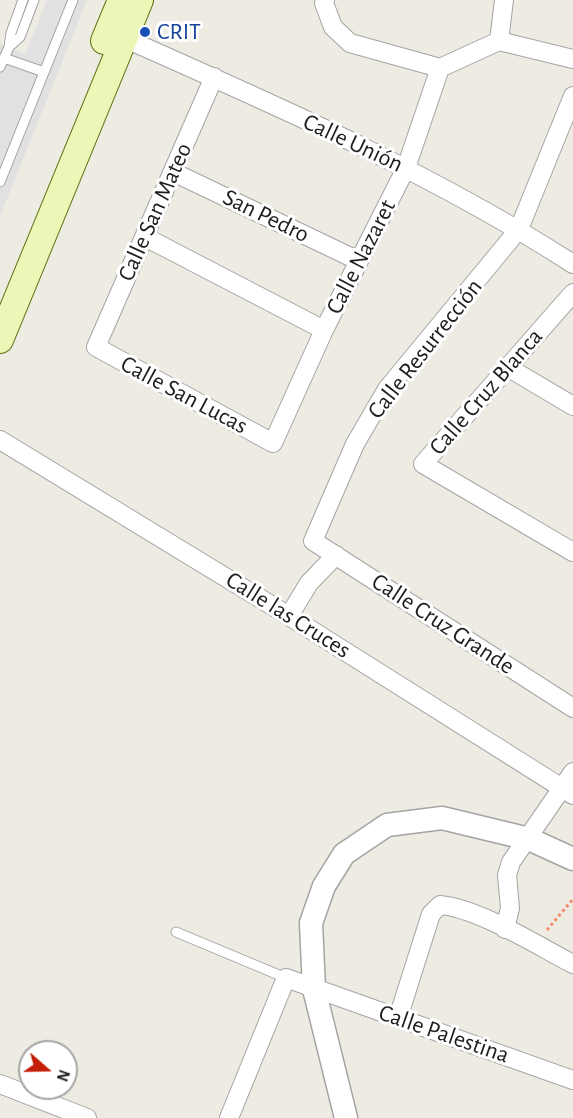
<!DOCTYPE html>
<meta charset="utf-8">
<style>
body{margin:0}
#map{position:relative;width:573px;height:1118px;overflow:hidden;background:#eeebe3;font-family:"Alegreya Sans",sans-serif}
canvas{display:block}
.north{position:absolute;left:18px;top:1040px;width:60px;height:60px;box-sizing:border-box;background:#fff;border:2px solid #a5a5a5;border-radius:50%;rotate:110deg;font-size:16px;font-weight:700;line-height:24px;text-align:center;color:#1d1d1d}
.north::after{content:'';display:block;margin:auto;width:21px;height:27px;background:#c31e07;clip-path:polygon(50% 0,100% 100%,50% 72%,0 100%)}
</style>
<div id="map">
<canvas width="573" height="1118"></canvas>
<div class="north">N</div>
</div>
<script>
const ctx = document.querySelector('canvas').getContext('2d');
ctx.lineJoin = 'round';
function fill(path, color) { ctx.fillStyle = color; ctx.fill(path, 'evenodd'); }
function stroke(path, color, width, dash) { ctx.strokeStyle = color; ctx.lineWidth = width; ctx.lineCap = dash ? 'butt' : 'round'; ctx.setLineDash(dash || []); ctx.stroke(path); }
function label(font, color, halo, rows, align = 'center') {
  ctx.font = font + ' "Alegreya Sans",sans-serif'; ctx.lineWidth = 6; ctx.setLineDash([]); ctx.textBaseline = 'middle'; ctx.strokeStyle = halo; ctx.fillStyle = color; for (const [text, x, y, turn = 0] of rows) {
    ctx.save(); ctx.translate(x, y); ctx.rotate((+turn || 0) * Math.PI / 180); ctx.textAlign = isNaN(turn) ? turn : align; if (halo) ctx.strokeText(text, 0, 0); ctx.fillText(text, 0, 0); ctx.restore();
  }
}
const parking = new Path2D(`
 M 47,0 L 87,0 L 0,216 L 0,44 L 25,54 Z`);
const path = new Path2D(`
 M 547,930 L 573,899`);
const service = new Path2D(`
 M 9,47 L 20,37 L 34,0
 M 4,58 L 44,72
 M 0,67 L 9,47 L 11,33 L 23,0
 M 0,182 L 73,0
 M 176,932 L 286,978`);
const minor = new Path2D(`
 M 325,0 L 324,3 L 333,27 L 350,43 L 440,68 L 499,41 L 573,59
 M 124,38 C 277,106 432,173 573,264
 M 499,41 L 504,0
 M 214,77 L 96,347 L 273,443 L 324,330 L 406,168 L 440,68
 M 573,96 L 519,229 L 387,389 L 355,444 L 313,541 L 573,708
 M 173,172 L 359,261
 M 145,237 L 324,330
 M 573,293 L 423,464 L 573,552
 M 509,368 L 573,406
 M 0,440 L 289,616 L 573,795
 M 289,616 L 309,583 L 336,555
 M 505,929 L 510,908 L 507,875 L 511,862 L 573,772
 M 398,1018 L 431,914 L 440,905 C 478,908 538,946 573,964
 M 0,1084 L 87,1118
 M 229,1118 L 286,978 L 573,1080`);
const tertiary = new Path2D(`
 M 346,1118 L 314,989 L 311,923 L 324,886 L 344,854 L 387,825 L 442,818 L 529,839 L 573,859`);
const secondary = new Path2D(`
 M 104,41 L 121,0
 M 0,340 L 140,0`);
const markers = [
 [145,32,6,"#1a4fb4"]
];
const transitNames = [
 ["CRIT",157,32]
];
const streetNames = [
 ["Calle Unión",353,143,25],
 ["Calle San Mateo",155,212,-66],
 ["San Pedro",266,216,26],
 ["Calle Nazaret",361,257,-63],
 ["Calle Resurrección",425,349,-52],
 ["Calle Cruz Blanca",486,392,-49],
 ["Calle San Lucas",184,395,28],
 ["Calle las Cruces",288,615,32],
 ["Calle Cruz Grande",443,624,33],
 ["Calle Palestina",444,1034,19]
];
fill(parking, '#e1e1e1');
stroke(service, '#a4a4a4', 11);
stroke(minor, '#a4a4a4', 20);
stroke(tertiary, '#a4a4a4', 25);
stroke(secondary, '#576f08', 28);
stroke(path, '#f58b6d', 3, [3, 3]);
stroke(service, '#fff', 9);
stroke(minor, '#fff', 18);
stroke(tertiary, '#fff', 22);
stroke(secondary, '#ecf7b7', 26);
for (const [x, y, r, color] of markers) { const dot = new Path2D(); dot.arc(x, y, r, 0, 2 * Math.PI); ctx.fillStyle = color; ctx.fill(dot); stroke(dot, '#fff', 2); }
label('24px', '#164399', '#fff', transitNames, 'left');
label('24px', '#1d1d1d', '#fff', streetNames);
</script>
